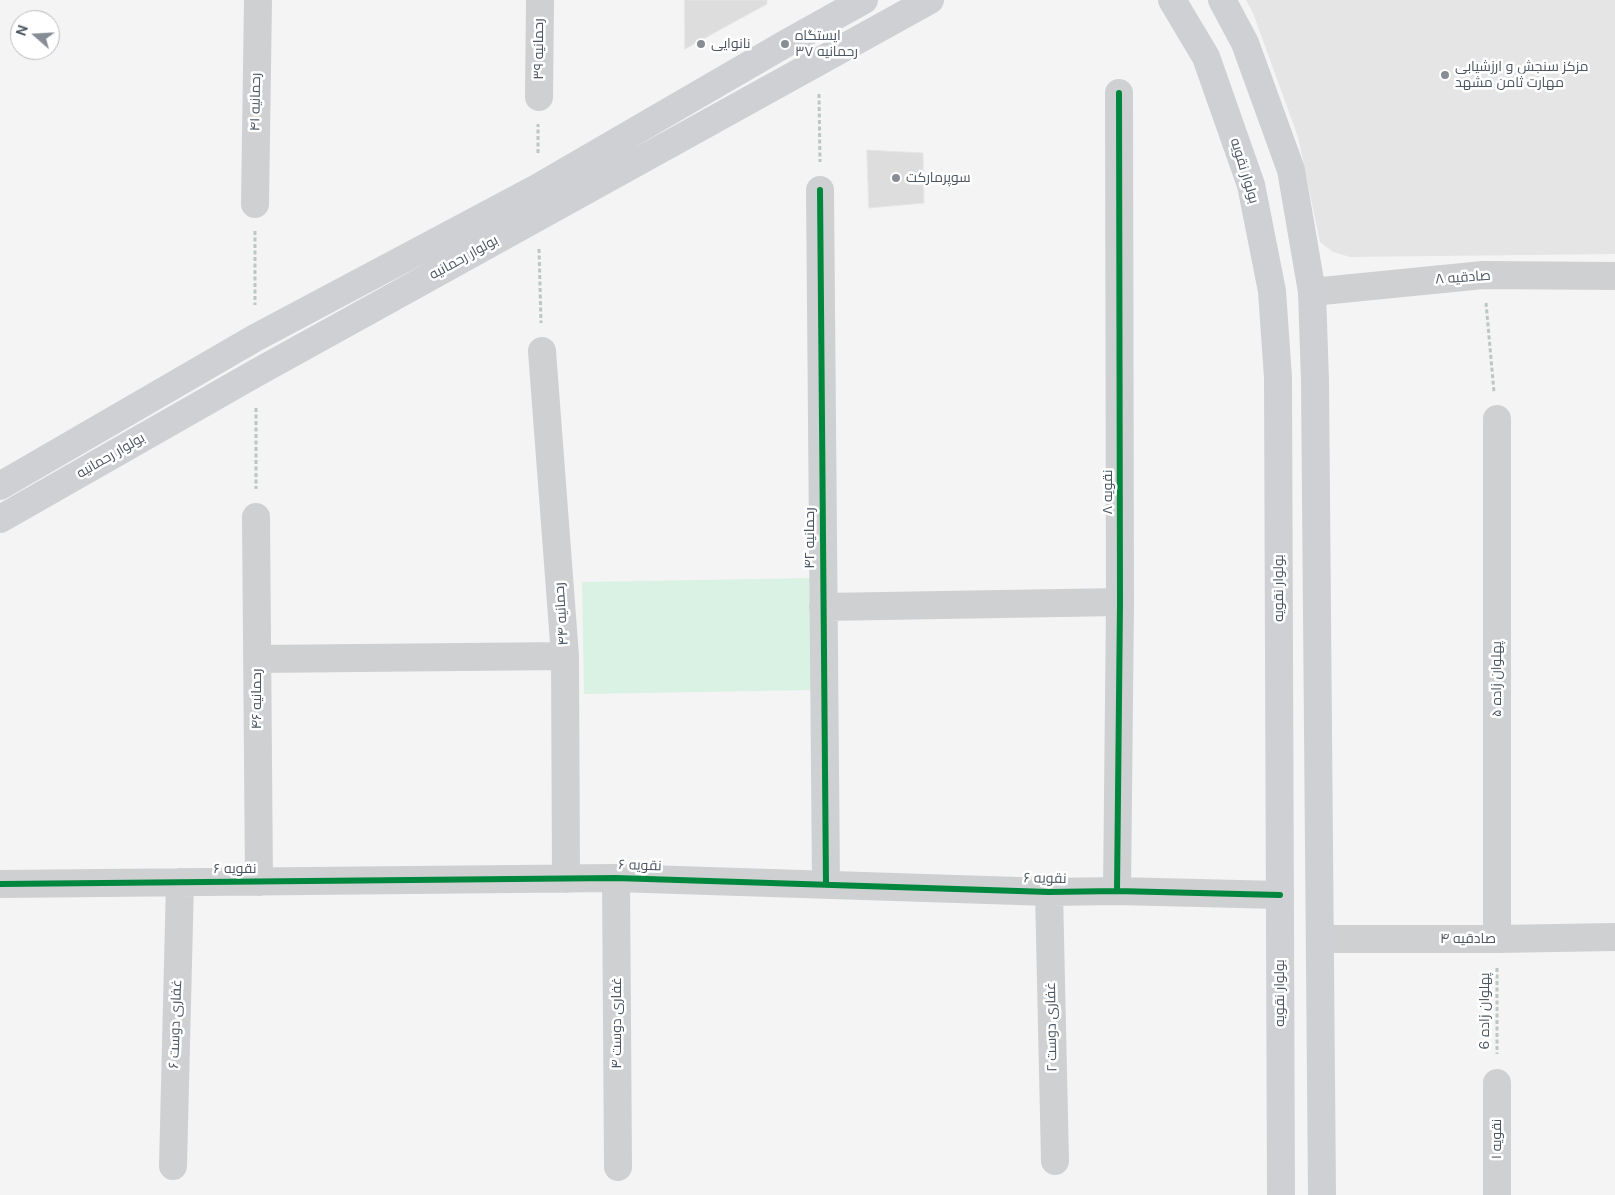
<!DOCTYPE html>
<meta charset="utf-8">
<style>
body{margin:0}
#map{position:relative;width:1615px;height:1195px;overflow:hidden;background:#f4f4f4;font-family:"DM Sans",sans-serif}
canvas{display:block}
.north{position:absolute;left:10px;top:10px;width:50px;height:50px;box-sizing:border-box;background:#fff;border:1px solid #b7bbc0;border-radius:50%;rotate:289deg;font-size:14px;font-weight:700;line-height:20px;text-align:center;color:#4a5661}
.north::after{content:'';display:block;margin:auto;width:18px;height:22px;background:#868d94;clip-path:polygon(50% 0,100% 100%,50% 72%,0 100%)}
</style>
<div id="map">
<canvas width="1615" height="1195"></canvas>
<div class="north">N</div>
</div>
<script>
const ctx = document.querySelector('canvas').getContext('2d');
ctx.lineJoin = 'round';
function fill(path, color) { ctx.fillStyle = color; ctx.fill(path, 'evenodd'); }
function stroke(path, color, width, dash) { ctx.strokeStyle = color; ctx.lineWidth = width; ctx.lineCap = dash ? 'butt' : 'round'; ctx.setLineDash(dash || []); ctx.stroke(path); }
function label(font, color, halo, rows, align = 'center') {
  ctx.font = font + ' "DM Sans",Cairo,sans-serif'; ctx.lineWidth = 5; ctx.setLineDash([]); ctx.textBaseline = 'middle'; ctx.strokeStyle = halo; ctx.fillStyle = color; for (const [text, x, y, turn = 0] of rows) {
    ctx.save(); ctx.translate(x, y); ctx.rotate((+turn || 0) * Math.PI / 180); ctx.textAlign = isNaN(turn) ? turn : align; if (halo) ctx.strokeText(text, 0, 0); ctx.fillText(text, 0, 0); ctx.restore();
  }
}
const education = new Path2D(`
 M 1246,0 L 1615,0 L 1615,254 L 1350,257 L 1333,252 L 1320,242 L 1298,137 L 1253,13 Z`);
const green = new Path2D(`
 M 814,578 L 816,690 L 584,694 L 582,582 Z`);
const building = new Path2D(`
 M 685,0 L 767,0 L 767,4 L 685,49 Z
 M 867,150 L 923,153 L 924,203 L 869,208 Z`);
const path = new Path2D(`
 M 819,94 L 820,162
 M 538,153 L 538,124
 M 255,231 L 255,305
 M 539,249 L 541,323
 M 1486,303 L 1494,392
 M 256,408 L 256,489
 M 1497,968 L 1497,1054`);
const street = new Path2D(`
 M 539,97 L 540,0
 M 820,190 L 826,884
 M 255,204 L 258,0
 M 1312,292 L 1483,275 L 1615,276
 M 542,351 L 565,656 L 566,879
 M 256,517 L 259,882
 M 823,607 L 1120,602
 M 257,659 L 565,656
 M 616,878 L 618,1167
 M 0,884 L 616,878 L 1049,892 L 1117,891 L 1280,895
 M 1117,891 L 1120,602 L 1119,93
 M 1049,892 L 1055,1161
 M 1320,939 L 1497,939 L 1615,937
 M 1497,939 L 1497,419
 M 1497,1083 L 1497,1195
 M 173,1166 L 180,882`);
const secondary = new Path2D(`
 M 1172,0 L 1206,57 L 1251,185 L 1272,291 L 1278,378 L 1281,1195
 M 1222,0 L 1245,43 L 1291,170 L 1312,292 L 1315,381 L 1322,1195
 M 0,486 L 255,338 L 537,188 L 785,44 L 864,0
 M 0,519 L 256,373 L 930,0`);
const cycleway = new Path2D(`
 M 820,190 L 826,884
 M 0,884 L 616,878 L 1049,892 L 1117,891 L 1280,895
 M 1117,891 L 1120,602 L 1119,93`);
const markers = [
 [701,44,5,"#868d94"],
 [785,44,5,"#868d94"],
 [1445,75,5,"#868d94"],
 [896,178,5,"#868d94"]
];
const poiNames = [
 ["ایستگاه",795,36],
 ["رحمانیه ۳۷",795,52],
 ["نانوایی",711,44],
 ["مزکز سنجش و ارزشیابی",1455,67],
 ["مهارت ثامن مشهد",1455,83],
 ["سوپرمارکت",906,178]
];
const streetNames = [
 ["رحمانیه ۳۹",539,49,-90],
 ["رحمانیه ۴۱",256,102,-89],
 ["بولوار نقویه",1244,171,73],
 ["بولوار رحمانیه",464,258,-29],
 ["صادقیه ۸",1463,278,-4],
 ["بولوار رحمانیه",111,456,-30],
 ["نقویه ۸",1108,492,-90],
 ["رحمانیه ۴۲",810,538,-90],
 ["بولوار نقویه",1279,588,-90],
 ["رحمانیه ۴۴",562,614,-94],
 ["پهلوان زاده ۵",1497,679,-90],
 ["رحمانیه ۴۶",257,699,-90],
 ["نقویه ۶",640,866,2],
 ["نقویه ۶",235,869],
 ["نقویه ۶",1045,879,1],
 ["صادقیه ۴",1468,939],
 ["بولوار نقویه",1280,993,-90],
 ["پهلوان زاده 6",1485,1011,-90],
 ["غفاری دوست ۴",617,1023,-90],
 ["غفاری دوست ۶",176,1024,-88],
 ["غفاری دوست ۲",1052,1027,-91],
 ["نقویه ۱",1497,1139,-90]
];
fill(education, '#e6e5e6');
fill(green, '#d9f2e3');
fill(building, '#ddddde');
stroke(building, '#e5e6e7', 1);
stroke(path, '#bcc7c4', 3, [4, 2.5]);
stroke(street, '#ced0d2', 28);
stroke(secondary, '#ced0d4', 28);
stroke(cycleway, '#00873e', 6);
for (const [x, y, r, color] of markers) { const dot = new Path2D(); dot.arc(x, y, r, 0, 2 * Math.PI); ctx.fillStyle = color; ctx.fill(dot); stroke(dot, '#fff', 2); }
label('14px', '#4a5661', '#fff', poiNames, 'left');
label('14px', '#4a5661', '#fff', streetNames);
</script>
